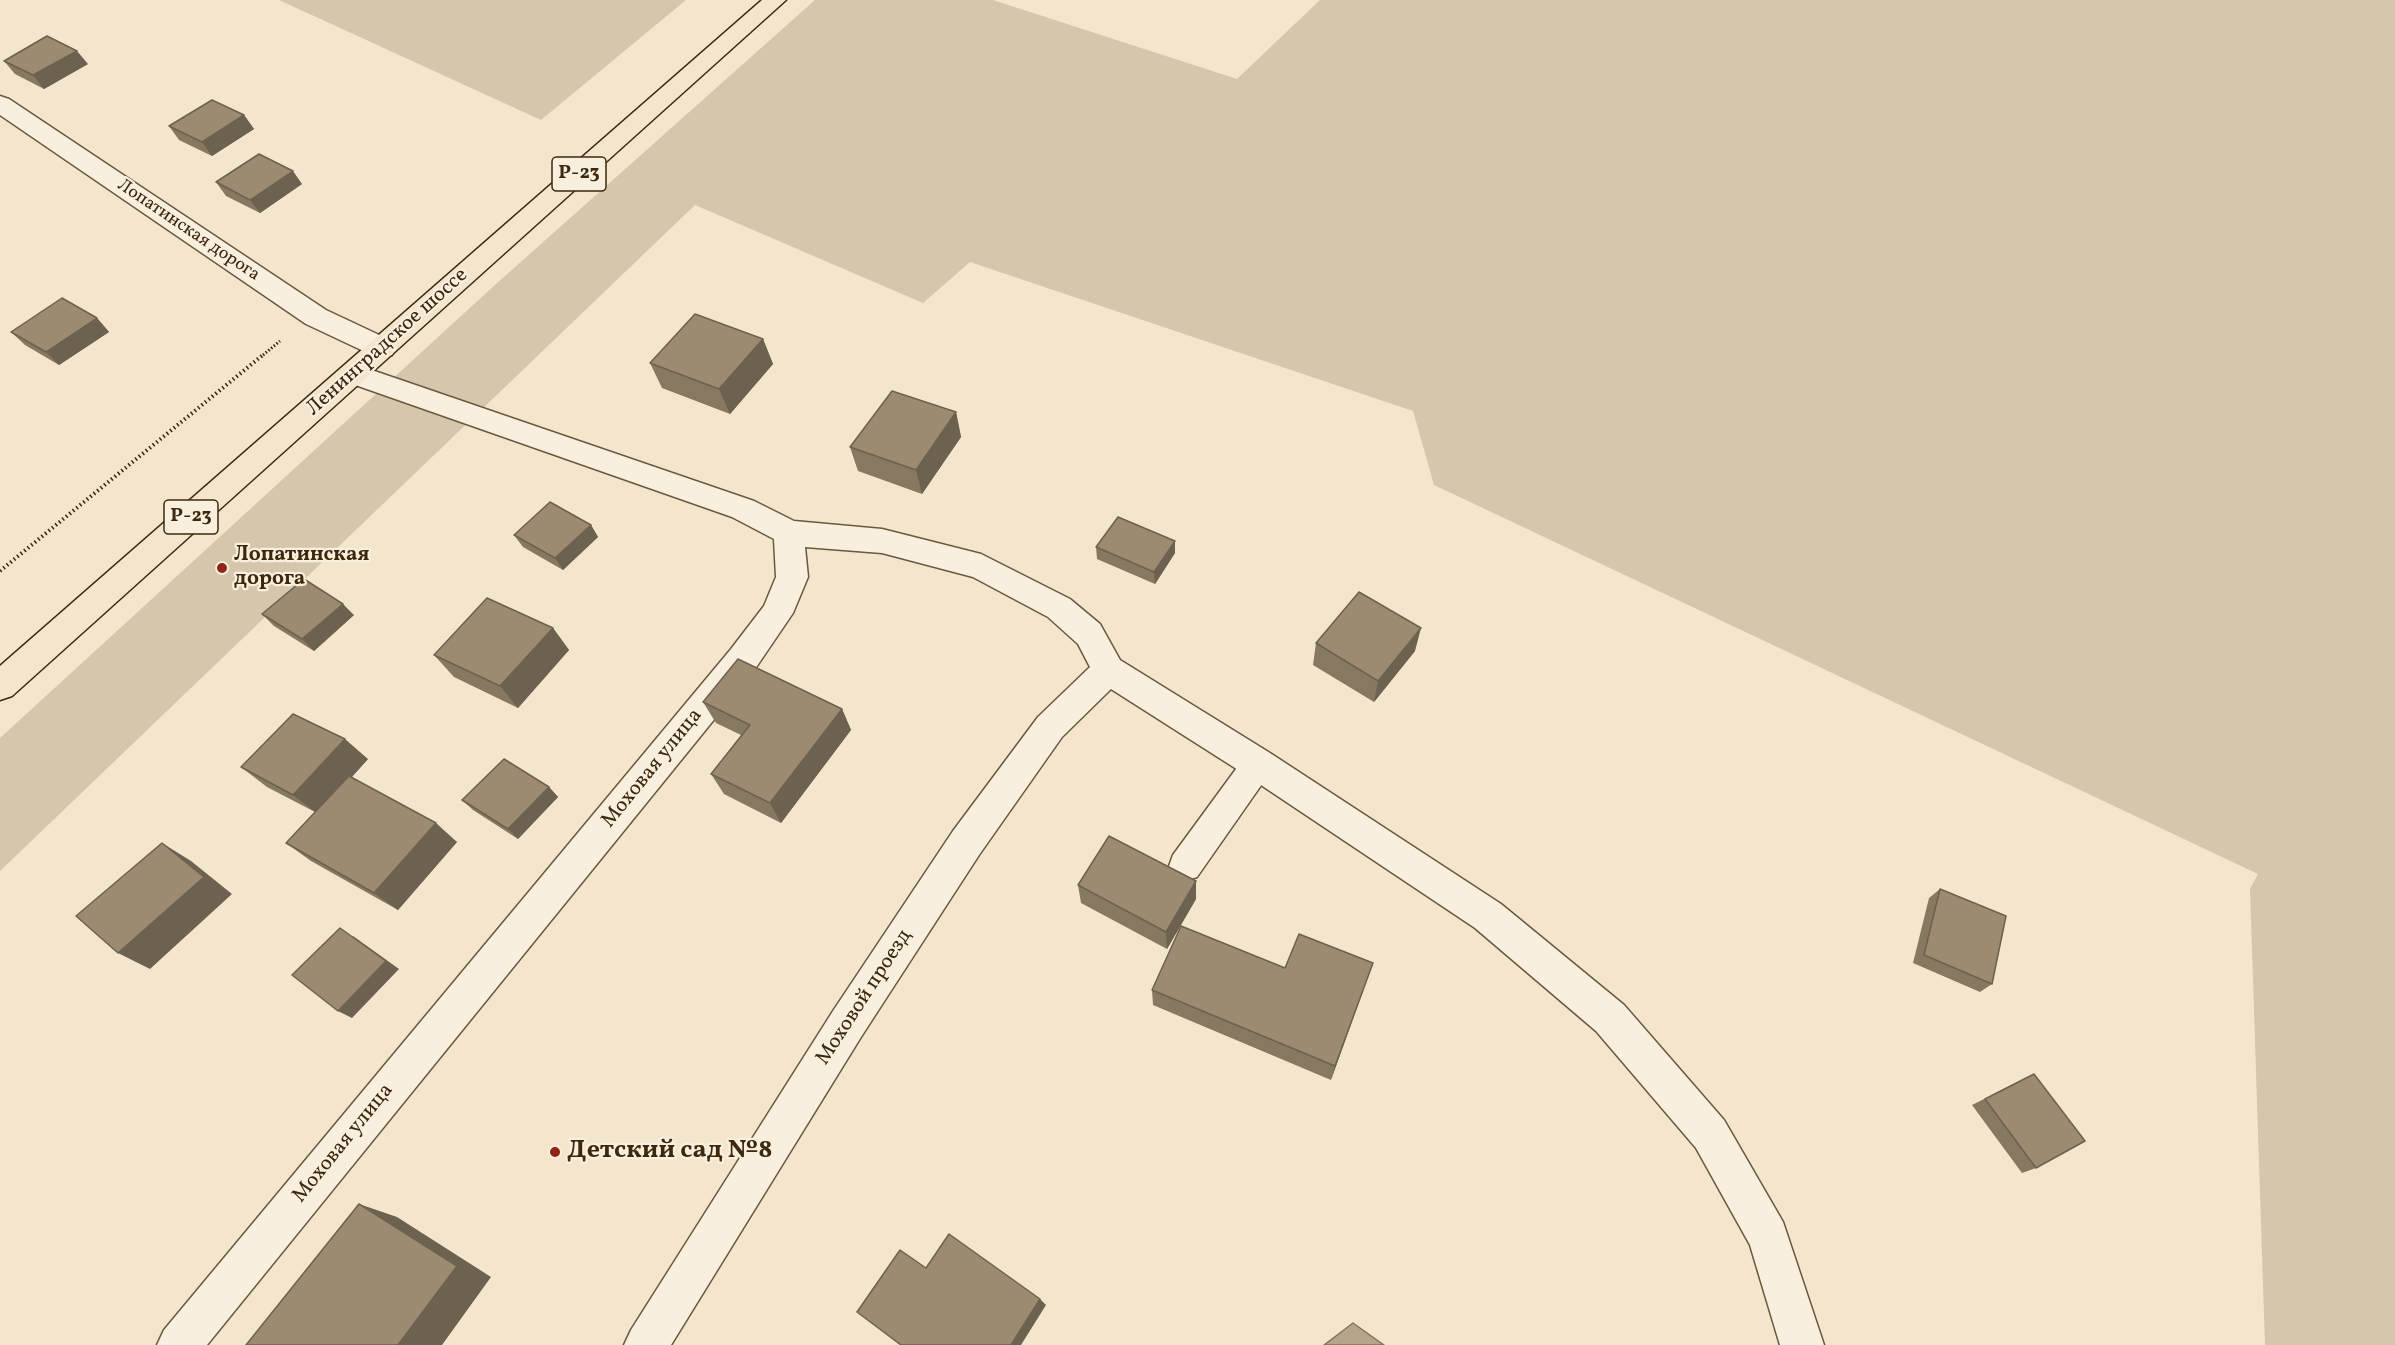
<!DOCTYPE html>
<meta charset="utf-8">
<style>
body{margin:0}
canvas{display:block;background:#f4e6cc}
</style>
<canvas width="2395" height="1345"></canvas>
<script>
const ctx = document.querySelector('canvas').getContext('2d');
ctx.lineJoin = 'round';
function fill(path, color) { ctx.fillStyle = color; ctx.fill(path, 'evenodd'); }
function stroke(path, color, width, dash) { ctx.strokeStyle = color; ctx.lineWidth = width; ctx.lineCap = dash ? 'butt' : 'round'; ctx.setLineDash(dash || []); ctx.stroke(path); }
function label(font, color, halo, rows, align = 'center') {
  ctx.font = font + ' Vollkorn,serif'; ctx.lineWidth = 4.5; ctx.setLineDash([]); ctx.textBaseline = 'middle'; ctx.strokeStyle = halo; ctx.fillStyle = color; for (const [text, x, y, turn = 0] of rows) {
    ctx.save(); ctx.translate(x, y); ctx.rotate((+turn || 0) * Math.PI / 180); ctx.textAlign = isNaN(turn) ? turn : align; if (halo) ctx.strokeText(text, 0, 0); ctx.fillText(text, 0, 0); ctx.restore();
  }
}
const green = new Path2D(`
 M 279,0 L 686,0 L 541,120 Z
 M 815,0 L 993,0 L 1237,79 L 1320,0 L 2395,0 L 2395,1345 L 2265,1345 L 2250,889 L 2258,874 L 1434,485 L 1413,411 L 970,262 L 923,303 L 695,205 L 0,871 L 0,738 L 496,284 Z`);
const water = new Path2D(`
 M 1353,1323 L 1384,1345 L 1324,1345 Z`);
const pathFar1 = new Path2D(`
 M 263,355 L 280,341`);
const path = new Path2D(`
 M 0,571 L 264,354`);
const service = new Path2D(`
 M 1258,750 L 1269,754 L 1274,764 L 1269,774 L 1197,877 L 1185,881 L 1173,877 L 1169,866 L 1173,855 L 1247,754 Z`);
const minor = new Path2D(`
 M 0,96 L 9,99 L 326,310 L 392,341 L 396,348 L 392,355 L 382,358 L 372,355 L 306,324 L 0,115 Z
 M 354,364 L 754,501 L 794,521 L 882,529 L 981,554 L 1070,599 L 1100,624 L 1120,660 L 1270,753 L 1501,904 L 1624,1005 L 1724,1120 L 1783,1222 L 1824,1345 L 1780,1345 L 1750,1245 L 1696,1148 L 1596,1031 L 1475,928 L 1246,775 L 1111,689 L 1062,737 L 979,855 L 861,1037 L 671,1345 L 624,1345 L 631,1330 L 833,1011 L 953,831 L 1038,717 L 1090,667 L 1078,644 L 1048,617 L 973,577 L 882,553 L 805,547 L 808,577 L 793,613 L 755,669 L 207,1345 L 157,1345 L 164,1330 L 731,649 L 764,606 L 776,577 L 774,539 L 732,517 L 344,381 L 340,374 L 344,367 Z`);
const trunk = new Path2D(`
 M 762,0 L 786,0 L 12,696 L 0,700 L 0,666 Z`);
const wall = new Path2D(`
 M 4,61 L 88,64 L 44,89 L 15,74 Z
 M 244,115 L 254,129 L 212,156 L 179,140 L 169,126 Z
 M 216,182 L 302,184 L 260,213 L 226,196 Z
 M 97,318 L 109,332 L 59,365 L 25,345 L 11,332 Z
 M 763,339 L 773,364 L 730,414 L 662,388 L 650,363 Z
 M 956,412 L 961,437 L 922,494 L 858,471 L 850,447 Z
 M 591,525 L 598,537 L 563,570 L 523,547 L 514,535 Z
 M 1096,547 L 1175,553 L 1155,584 L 1097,559 Z
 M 262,614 L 354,615 L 314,651 L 274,626 Z
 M 553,628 L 569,650 L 518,708 L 454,677 L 434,655 Z
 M 1316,643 L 1415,651 L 1374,702 L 1313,665 Z
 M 703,702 L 842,709 L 851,730 L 781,823 L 724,794 L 711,774 L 741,735 L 716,723 Z
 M 368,759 L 352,777 L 457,842 L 398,910 L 311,861 L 286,843 L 315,812 L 267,787 L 241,767 Z
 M 549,787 L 558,797 L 518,839 L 473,810 L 462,800 Z
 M 1078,885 L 1196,899 L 1167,949 L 1081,903 Z
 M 1940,889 L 1992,984 L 1980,992 L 1913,963 L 1929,898 Z
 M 1373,963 L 1331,1080 L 1153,1005 L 1152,990 L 1285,968 Z
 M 2034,1074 L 2036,1168 L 2022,1173 L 1972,1105 Z`);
const shadedWall = new Path2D(`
 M 77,51 L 88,64 L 44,89 L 33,75 Z
 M 244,115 L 254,129 L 212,156 L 202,142 Z
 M 293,171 L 302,184 L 260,213 L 250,200 Z
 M 97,318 L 109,332 L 59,365 L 46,352 Z
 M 763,339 L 773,364 L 730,414 L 719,389 Z
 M 956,412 L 961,437 L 922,494 L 916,470 Z
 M 591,525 L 598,537 L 563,570 L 555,558 Z
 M 1175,541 L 1175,553 L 1155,584 L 1154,572 Z
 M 343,604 L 354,615 L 314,651 L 302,639 Z
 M 553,628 L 569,650 L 518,708 L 500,686 Z
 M 1421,628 L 1415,651 L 1374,702 L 1378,681 Z
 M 842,709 L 851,730 L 781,823 L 770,803 Z
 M 345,739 L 368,759 L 318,814 L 293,795 Z
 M 549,787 L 558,797 L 518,839 L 508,829 Z
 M 436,823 L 457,842 L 398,910 L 374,893 Z
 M 162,843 L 191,861 L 232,894 L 150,969 L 118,953 Z
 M 1196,881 L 1196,899 L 1167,949 L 1166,932 Z
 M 353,936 L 399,969 L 352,1018 L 338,1011 Z
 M 1373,963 L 1367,979 L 1331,1080 L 1335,1066 Z
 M 359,1204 L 397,1217 L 491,1277 L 442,1345 L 398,1345 Z
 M 1040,1299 L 1046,1305 L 1021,1345 L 1011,1345 Z`);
const building = new Path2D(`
 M 47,36 L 77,51 L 33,75 L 4,61 Z
 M 212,100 L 244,115 L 202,142 L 169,126 Z
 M 259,154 L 293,171 L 250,200 L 216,182 Z
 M 62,298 L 97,318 L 46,352 L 11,332 Z
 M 695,314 L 763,339 L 719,389 L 650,363 Z
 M 892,391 L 956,412 L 916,470 L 850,447 Z
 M 550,502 L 591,525 L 555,558 L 514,535 Z
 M 1118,517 L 1175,541 L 1154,572 L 1096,547 Z
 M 304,579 L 343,604 L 302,639 L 262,614 Z
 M 1359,592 L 1421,628 L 1378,681 L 1316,643 Z
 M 487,598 L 553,628 L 500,686 L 434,655 Z
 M 738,659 L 842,709 L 770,803 L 711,774 L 750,725 L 703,702 Z
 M 293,714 L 345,739 L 293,795 L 241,767 Z
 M 504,759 L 549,787 L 508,829 L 462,800 Z
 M 349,776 L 436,823 L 374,893 L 286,843 Z
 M 1109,836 L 1196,881 L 1166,932 L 1078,885 Z
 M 162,843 L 204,877 L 118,953 L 76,916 Z
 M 1940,889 L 2006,916 L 1992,984 L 1924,955 Z
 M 1181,926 L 1285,968 L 1299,934 L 1373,963 L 1335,1066 L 1152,990 Z
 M 340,928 L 386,961 L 338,1011 L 292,975 Z
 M 2034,1074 L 2085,1141 L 2036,1168 L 1985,1099 Z
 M 359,1204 L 457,1266 L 398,1345 L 246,1345 Z
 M 949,1234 L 1040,1299 L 1011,1345 L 901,1345 L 857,1312 L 900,1250 L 926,1268 Z`);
const markers = [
 [222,568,6,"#8f2418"],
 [555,1152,6,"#8f2418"]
];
const farStreetnames = [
 ["Лопатинская дорога",188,231,34]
];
const shields = [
 [579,174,54],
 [191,517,54]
];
const shieldNames = [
 ["Р-23",579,174],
 ["Р-23",191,517]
];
const streetNames = [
 ["Ленинградское шоссе",388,343,-42],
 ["Моховая улица",653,769,-51],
 ["Моховой проезд",865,998,-57],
 ["Моховая улица",344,1144,-51]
];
const poiNames = [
 ["Лопатинcкая",234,556],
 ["дорога",234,580]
];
const nearPoinames = [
 ["Детский сад №8",567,1152]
];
fill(green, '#d5c6ac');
fill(water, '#b6a58b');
stroke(water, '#867359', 1.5);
stroke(service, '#6b583e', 3);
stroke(minor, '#6b583e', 3);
stroke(trunk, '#3d280e', 3);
stroke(pathFar1, '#3d280e', 3, [1.5, 2]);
stroke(path, '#3d280e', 4, [1.5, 3]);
fill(service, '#f8efde');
fill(minor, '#f8efde');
fill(trunk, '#f4e6cc');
fill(wall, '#867861');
fill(shadedWall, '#6d614f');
fill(building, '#9c8b71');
stroke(building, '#6d614f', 1.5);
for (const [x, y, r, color] of markers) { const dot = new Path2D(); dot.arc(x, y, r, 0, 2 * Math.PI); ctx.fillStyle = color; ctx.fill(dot); stroke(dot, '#f8efde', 2); }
label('18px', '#3d280e', '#f8efde', farStreetnames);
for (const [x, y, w] of shields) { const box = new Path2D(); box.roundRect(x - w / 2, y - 17, w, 34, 4.5); ctx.fillStyle = '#f8efde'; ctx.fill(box); stroke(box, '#3d280e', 1.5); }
label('bold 20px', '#3d280e', null, shieldNames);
label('21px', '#3d280e', '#f8efde', streetNames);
label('bold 21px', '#3d280e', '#f8efde', poiNames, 'left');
label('bold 26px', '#3d280e', '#f8efde', nearPoinames, 'left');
</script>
